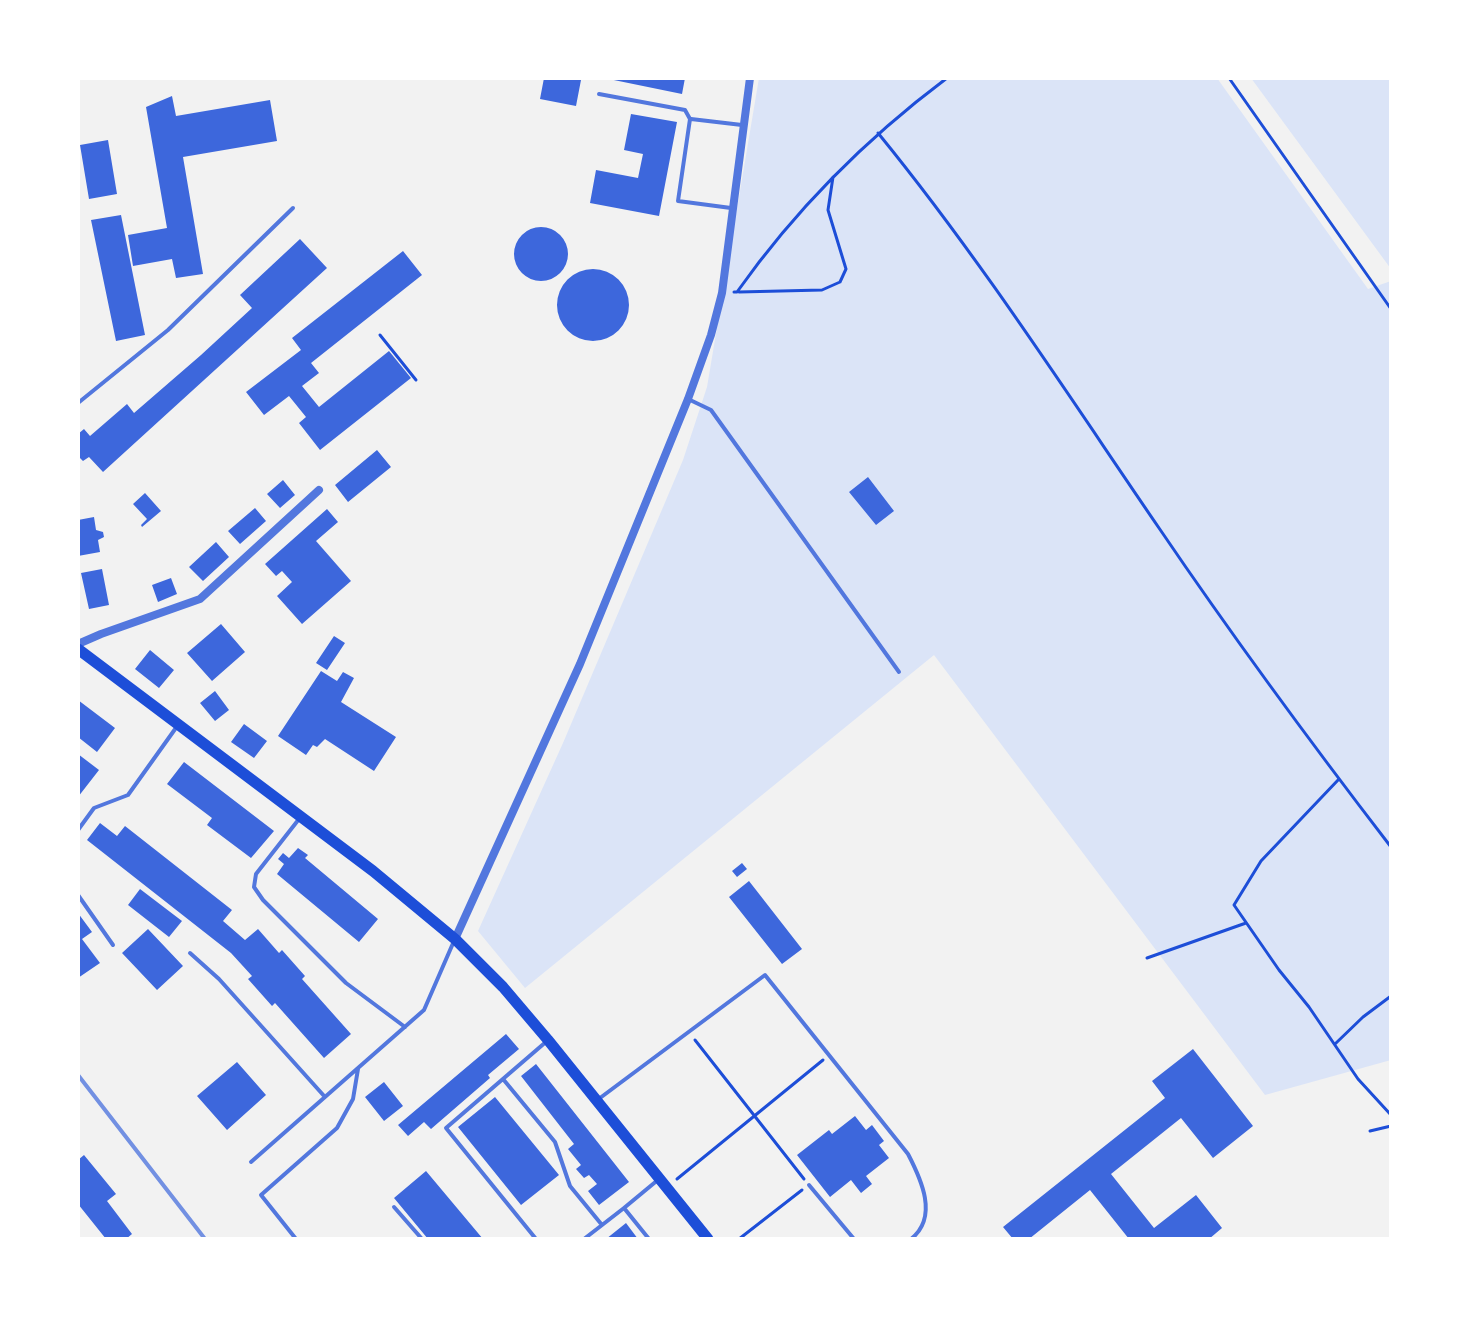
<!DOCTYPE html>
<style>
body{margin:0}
#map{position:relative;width:1469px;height:1317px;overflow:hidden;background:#f2f2f2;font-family:"Source Sans 3",sans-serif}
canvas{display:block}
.frame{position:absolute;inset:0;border:80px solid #fff;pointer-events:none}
</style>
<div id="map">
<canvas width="1469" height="1317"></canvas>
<div class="frame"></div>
</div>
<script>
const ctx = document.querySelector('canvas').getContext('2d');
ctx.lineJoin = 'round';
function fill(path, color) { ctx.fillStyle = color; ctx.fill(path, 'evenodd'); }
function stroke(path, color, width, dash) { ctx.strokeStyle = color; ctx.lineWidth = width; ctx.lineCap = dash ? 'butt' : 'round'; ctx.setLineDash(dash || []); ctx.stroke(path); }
const green = new Path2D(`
 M 759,78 L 1217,78 L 1368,289 L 1391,281 L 1391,1060 L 1265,1095 L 934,655 L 525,988 L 478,931 L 563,743 L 683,460 L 707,387 Z
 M 1251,78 L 1391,78 L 1391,269 Z`);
const building = new Path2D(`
 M 544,78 L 581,80 L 576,106 L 540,99 Z
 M 604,78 L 685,78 L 682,94 Z
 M 172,96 L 176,116 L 270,100 L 277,141 L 183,157 L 203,274 L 176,278 L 172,259 L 133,266 L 128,235 L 167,228 L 146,107 Z
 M 631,114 L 677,122 L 659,216 L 590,203 L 596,170 L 638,178 L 643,154 L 624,150 Z
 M 108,140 L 117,194 L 89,199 L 80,145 Z
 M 121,215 L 145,335 L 116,341 L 91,220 Z
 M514 254a27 27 0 1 1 54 0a27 27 0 1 1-54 0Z
 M 300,239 L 327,268 L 103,472 L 89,457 L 83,461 L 78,456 L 78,434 L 84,429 L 90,436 L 127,404 L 134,413 L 201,355 L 252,308 L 240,295 Z
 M 403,251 L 422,275 L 311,363 L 319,373 L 302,386 L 319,407 L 389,351 L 411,378 L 320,450 L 299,423 L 306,417 L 289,396 L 264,415 L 246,392 L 301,350 L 292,338 Z
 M557 305a36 36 0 1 1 72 0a36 36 0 1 1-72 0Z
 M 377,450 L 391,467 L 348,502 L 335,485 Z
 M 868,477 L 894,511 L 876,525 L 849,492 Z
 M 283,480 L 295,495 L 280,508 L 267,494 Z
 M 145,493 L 161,511 L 142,527 L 141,525 L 147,519 L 133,504 Z
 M 255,508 L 266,521 L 240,544 L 228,531 Z
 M 327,509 L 338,522 L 316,541 L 351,581 L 302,624 L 277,596 L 292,582 L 282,571 L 276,576 L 265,564 Z
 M 94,517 L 96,530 L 103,532 L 104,537 L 98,540 L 100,552 L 78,556 L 78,520 Z
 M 216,542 L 229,557 L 203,581 L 189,567 Z
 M 102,569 L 109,605 L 89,609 L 81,573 Z
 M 171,578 L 177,594 L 158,602 L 152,585 Z
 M 221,624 L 245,652 L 212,681 L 187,653 Z
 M 334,636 L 345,643 L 327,670 L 316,663 Z
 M 150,650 L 174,670 L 159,688 L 135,669 Z
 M 321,671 L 337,681 L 343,672 L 354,678 L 341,702 L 396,737 L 374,771 L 325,739 L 317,747 L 313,745 L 306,755 L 278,736 Z
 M 215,691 L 229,710 L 215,721 L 200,703 Z
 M 78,700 L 115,728 L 97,752 L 78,737 Z
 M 244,724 L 267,741 L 254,758 L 231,742 Z
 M 78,754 L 99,770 L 78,797 Z
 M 184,762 L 274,831 L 251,858 L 207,825 L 212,818 L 167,784 Z
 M 100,823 L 117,836 L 125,826 L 232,910 L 223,921 L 245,940 L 258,929 L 279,953 L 282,950 L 305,976 L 302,979 L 351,1034 L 324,1058 L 275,1003 L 272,1006 L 248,979 L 252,976 L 231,953 L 87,840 Z
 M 298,848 L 308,855 L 305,858 L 378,919 L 359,942 L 277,874 L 284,864 L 278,859 L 283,853 L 289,858 Z
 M 742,863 L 747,869 L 737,877 L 732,871 Z
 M 749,881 L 802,949 L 782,964 L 729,897 Z
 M 140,889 L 182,921 L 169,937 L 128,905 Z
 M 78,913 L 92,932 L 82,939 L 100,963 L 78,978 Z
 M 148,929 L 183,966 L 157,990 L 122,953 Z
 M 506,1034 L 519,1049 L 488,1075 L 490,1078 L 431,1129 L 424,1122 L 408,1136 L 398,1125 Z
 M 1193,1049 L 1253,1126 L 1213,1158 L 1181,1118 L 1111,1174 L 1154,1228 L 1196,1195 L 1222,1228 L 1209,1239 L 1129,1239 L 1090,1190 L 1029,1239 L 1013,1239 L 1003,1227 L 1165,1098 L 1152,1081 Z
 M 237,1062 L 266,1095 L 227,1130 L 197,1096 Z
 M 536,1064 L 629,1182 L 599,1205 L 588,1191 L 597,1184 L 589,1175 L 584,1178 L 576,1169 L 581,1165 L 568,1149 L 574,1144 L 521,1076 Z
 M 384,1082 L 403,1106 L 384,1121 L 365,1097 Z
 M 495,1097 L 559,1175 L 521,1205 L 458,1127 Z
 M 855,1116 L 866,1130 L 872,1125 L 884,1141 L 879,1145 L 889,1158 L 866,1176 L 872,1184 L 861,1193 L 851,1180 L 830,1197 L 797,1155 L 829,1130 L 832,1134 Z
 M 84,1155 L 116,1194 L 107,1201 L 132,1234 L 126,1239 L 106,1239 L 78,1204 L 78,1160 Z
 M 426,1171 L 483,1239 L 428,1239 L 394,1198 Z
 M 626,1223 L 638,1239 L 606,1239 Z`);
const path = new Path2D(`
 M 1229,78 L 1391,309
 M 878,133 C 980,258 1068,395 1159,528 C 1233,637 1311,743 1391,847
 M 734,292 L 737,292 C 795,210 867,138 947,78
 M 739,292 L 822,290 L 840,282 L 846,269 L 828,210 L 833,177
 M 380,335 L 416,380
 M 1339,779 L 1261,861 L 1234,905 L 1279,970 L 1309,1007 L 1358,1079 L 1391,1115
 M 1147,958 L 1246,923
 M 695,1040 L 804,1179
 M 1335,1044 L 1363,1017 L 1391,996
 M 1370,1131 L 1391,1126
 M 677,1179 L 823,1060
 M 739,1239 L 802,1190`);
const service = new Path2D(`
 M 599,94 L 685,110 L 690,119 L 678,201 L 731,208
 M 691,119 L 742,125
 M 688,399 L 711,410 L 899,672
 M 78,403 L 168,330 L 293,208
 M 299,819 L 256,874 L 254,887 L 263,900 L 346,983 L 405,1027
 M 78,830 L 94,808 L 128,795 L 178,725
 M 78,895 L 113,945
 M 190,953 L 219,979 L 325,1097
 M 503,1079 L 555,1142 L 570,1186 L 602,1225
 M 600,1098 L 765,975 L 908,1154 C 921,1179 939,1217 911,1239
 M 251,1162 L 424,1010 L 454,941
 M 809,1185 L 854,1239
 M 394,1207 L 422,1239
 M 296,1239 L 261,1195 L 337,1128 L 353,1099 L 358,1069
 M 536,1239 L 446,1128 L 547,1041
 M 584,1239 L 624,1208
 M 649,1239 L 624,1208 L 659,1179`);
const minor = new Path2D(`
 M 78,644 L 101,634 L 200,599 L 319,490
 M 455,939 L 580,664 L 688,399 L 711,335 L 722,293 L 750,78`);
const secondary = new Path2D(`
 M 78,649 L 373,871 L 455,939 L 503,987 L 548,1040 L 708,1239`);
const rail = new Path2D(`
 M 78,1075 L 205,1239`);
fill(green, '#dbe4f7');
fill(building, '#3d67dc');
stroke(path, '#1d4ed8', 3);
stroke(service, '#5277de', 4);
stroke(minor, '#5277de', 8);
stroke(secondary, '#1d4ed8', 11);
stroke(rail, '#7290e2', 4);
</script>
